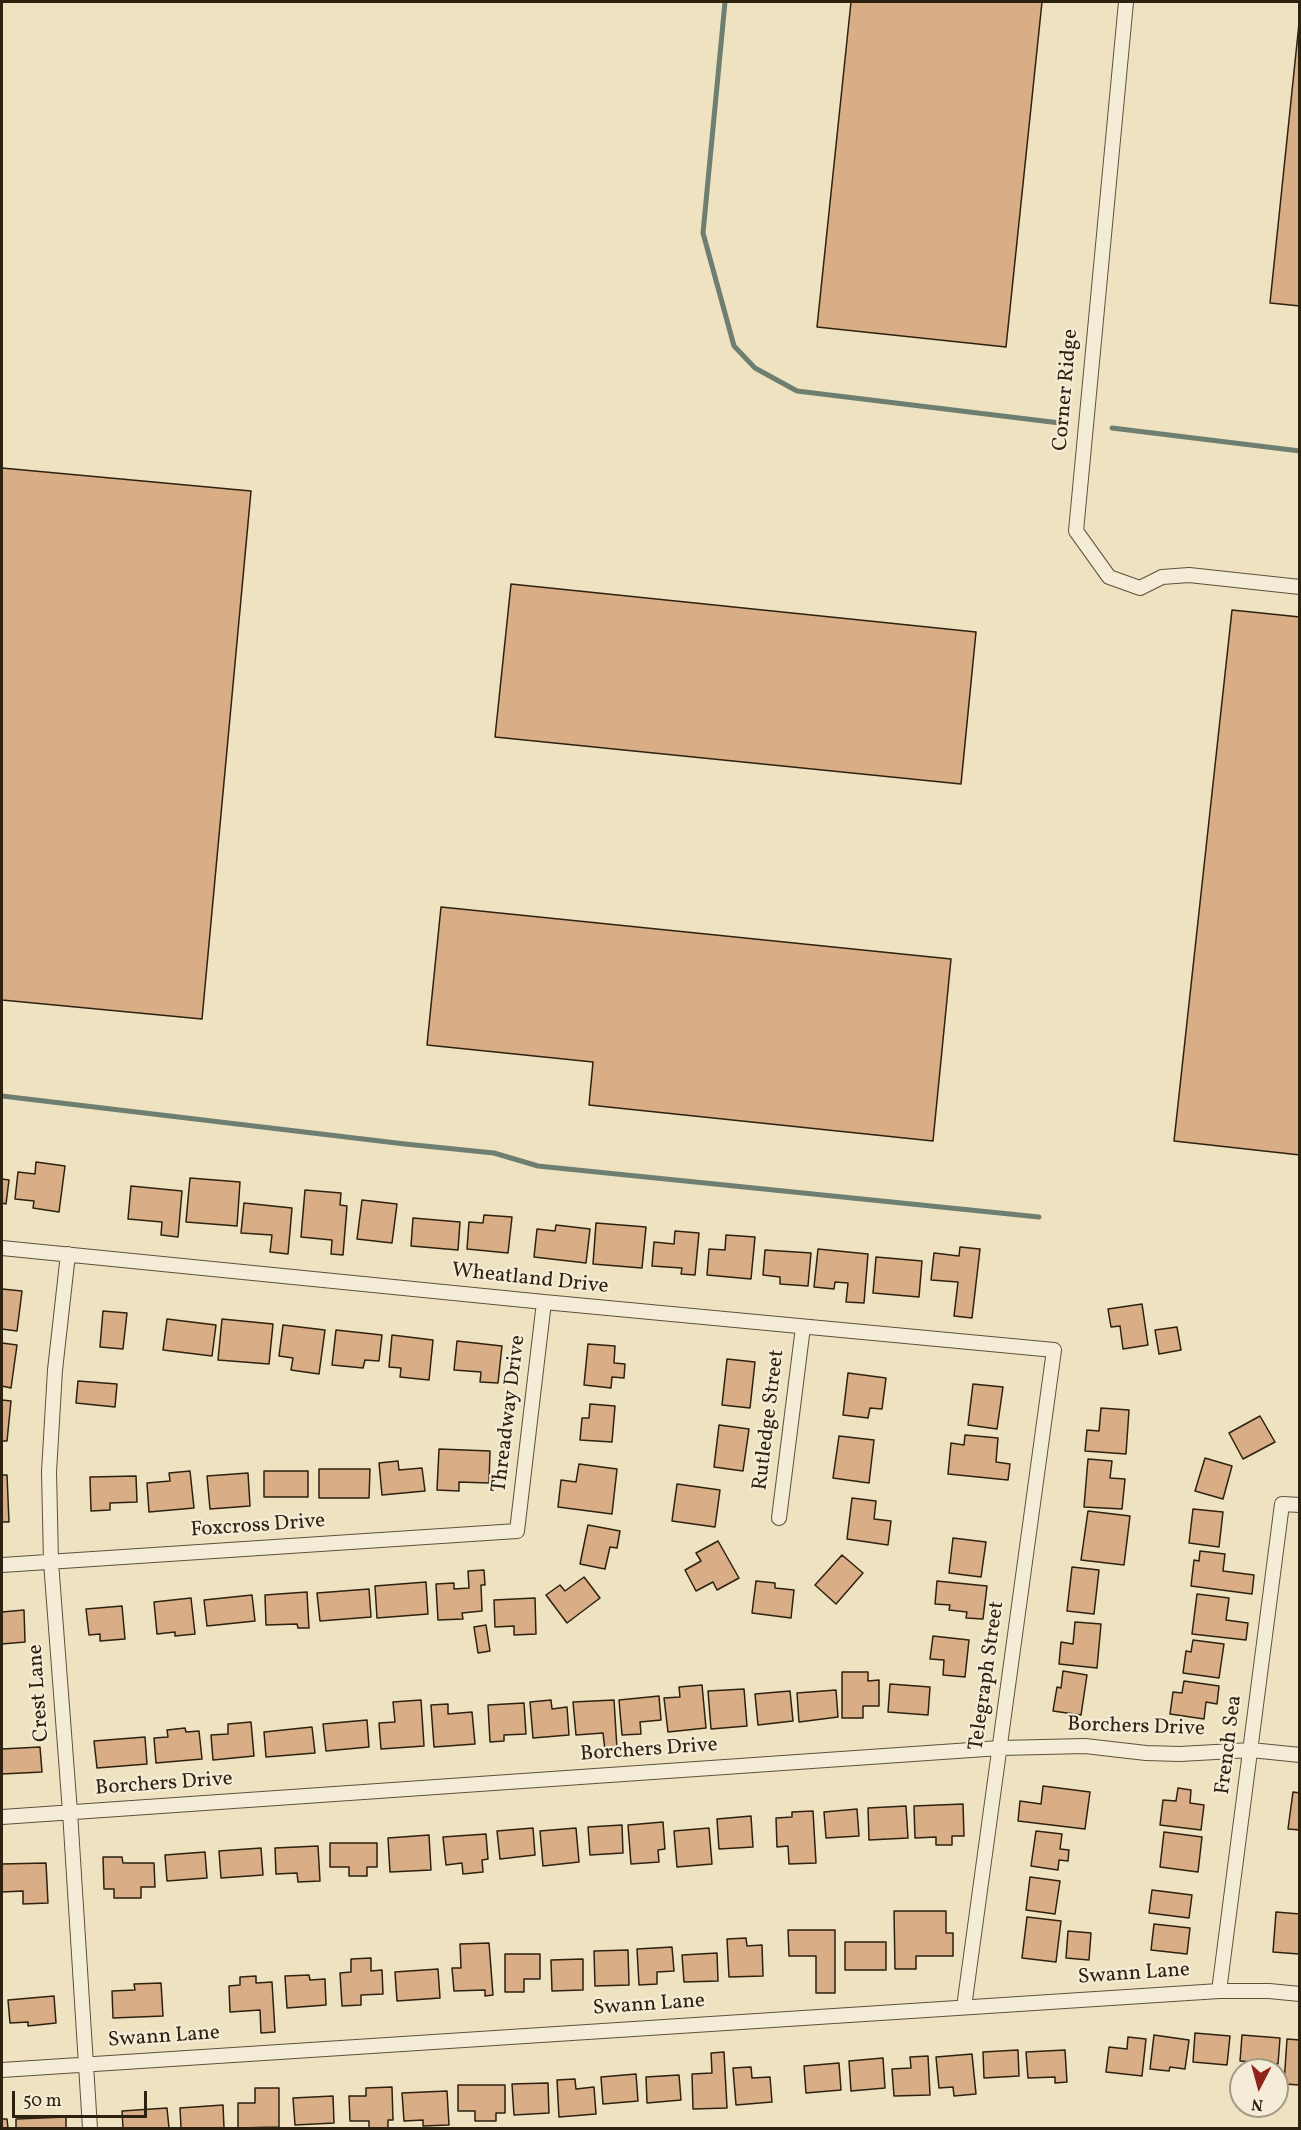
<!DOCTYPE html>
<style>
body{margin:0}
#map{position:relative;width:1301px;height:2130px;overflow:hidden;background:#eee2c0;font-family:Vollkorn,serif}
canvas{display:block}
.frame{position:absolute;inset:0;border:3px solid #2d2110;pointer-events:none}
.north{position:absolute;left:1229px;top:2058px;width:60px;height:60px;box-sizing:border-box;background:#f4ecd6;border:2px solid #a49b87;border-radius:50%;rotate:186deg;font-size:16px;font-weight:700;line-height:24px;text-align:center;color:#2d2110}
.north::after{content:'';display:block;margin:auto;width:21px;height:27px;background:#8f2418;clip-path:polygon(50% 0,100% 100%,50% 72%,0 100%)}
.scale{position:absolute;left:12px;top:2091px;width:135px;height:27px;box-sizing:border-box;border:3px solid #2d2110;border-top:0;padding-left:8px;font-size:18px;line-height:21px;white-space:nowrap;color:#2d2110;-webkit-text-stroke:4px #f4ecd6;paint-order:stroke}
</style>
<div id="map">
<canvas width="1301" height="2130"></canvas>
<div class="frame"></div>
<div class="north">N</div>
<div class="scale">50 m</div>
</div>
<script>
const ctx = document.querySelector('canvas').getContext('2d');
ctx.lineJoin = 'round';
function stroke(path, color, width, dash) { ctx.strokeStyle = color; ctx.lineWidth = width; ctx.lineCap = dash ? 'butt' : 'round'; ctx.setLineDash(dash || []); ctx.stroke(path); }
function fill(path, color) { ctx.fillStyle = color; ctx.fill(path, 'evenodd'); }
function label(font, color, halo, rows, align = 'center') {
  ctx.font = font + ' Vollkorn,serif'; ctx.lineWidth = 4.5; ctx.setLineDash([]); ctx.textBaseline = 'middle'; ctx.strokeStyle = halo; ctx.fillStyle = color; for (const [text, x, y, turn = 0] of rows) {
    ctx.save(); ctx.translate(x, y); ctx.rotate((+turn || 0) * Math.PI / 180); ctx.textAlign = isNaN(turn) ? turn : align; if (halo) ctx.strokeText(text, 0, 0); ctx.fillText(text, 0, 0); ctx.restore();
  }
}
const stream = new Path2D(`
 M 725,2 L 703,233 L 734,346 L 755,368 L 797,391 L 1060,423
 M 1112,428 L 1300,451
 M 2,1096 L 405,1144 L 494,1153 L 538,1166 L 1039,1217`);
const building = new Path2D(`
 M 851,2 L 1042,2 L 1006,347 L 817,327 Z
 M 1300,14 L 1300,306 L 1270,303 Z
 M 2,468 L 251,491 L 202,1019 L 2,1000 Z
 M 511,584 L 976,632 L 961,784 L 495,737 Z
 M 1232,610 L 1300,617 L 1300,1155 L 1174,1141 Z
 M 441,907 L 951,959 L 933,1141 L 589,1105 L 593,1062 L 427,1045 Z
 M 36,1162 L 65,1166 L 59,1212 L 33,1208 L 34,1201 L 15,1199 L 18,1172 L 35,1174 Z
 M 190,1178 L 240,1182 L 237,1226 L 186,1222 Z
 M 2,1179 L 9,1180 L 6,1204 L 2,1203 Z
 M 131,1186 L 182,1191 L 178,1237 L 161,1235 L 162,1222 L 128,1219 Z
 M 305,1190 L 341,1193 L 340,1205 L 347,1206 L 343,1255 L 331,1254 L 332,1240 L 301,1237 Z
 M 362,1200 L 397,1204 L 392,1243 L 357,1239 Z
 M 244,1203 L 292,1208 L 288,1254 L 270,1252 L 272,1235 L 241,1233 Z
 M 484,1215 L 512,1217 L 508,1253 L 467,1249 L 469,1222 L 483,1223 Z
 M 413,1218 L 460,1222 L 458,1250 L 411,1246 Z
 M 596,1223 L 646,1227 L 642,1268 L 593,1264 Z
 M 556,1225 L 590,1229 L 586,1263 L 534,1257 L 537,1229 L 555,1231 Z
 M 675,1231 L 699,1233 L 695,1275 L 681,1274 L 682,1268 L 652,1266 L 654,1242 L 674,1244 Z
 M 726,1235 L 755,1237 L 751,1279 L 707,1275 L 709,1249 L 725,1250 Z
 M 960,1247 L 980,1249 L 972,1318 L 954,1316 L 958,1282 L 931,1280 L 934,1253 L 959,1256 Z
 M 818,1249 L 868,1254 L 864,1303 L 846,1302 L 848,1283 L 835,1282 L 834,1289 L 814,1287 Z
 M 765,1250 L 811,1253 L 808,1286 L 780,1284 L 780,1277 L 763,1275 Z
 M 876,1257 L 922,1261 L 919,1297 L 873,1293 Z
 M 2,1289 L 22,1291 L 17,1331 L 2,1329 Z
 M 1142,1304 L 1148,1345 L 1123,1349 L 1120,1326 L 1111,1327 L 1108,1309 Z
 M 103,1311 L 127,1313 L 123,1349 L 100,1347 Z
 M 167,1319 L 216,1325 L 212,1356 L 163,1350 Z
 M 222,1319 L 273,1324 L 269,1364 L 218,1360 Z
 M 283,1325 L 325,1330 L 319,1374 L 291,1370 L 293,1358 L 279,1356 Z
 M 1177,1327 L 1181,1350 L 1159,1354 L 1155,1330 Z
 M 336,1330 L 382,1335 L 379,1361 L 365,1360 L 363,1368 L 332,1365 Z
 M 392,1335 L 433,1340 L 429,1380 L 400,1377 L 401,1368 L 389,1367 Z
 M 457,1341 L 502,1346 L 498,1383 L 480,1382 L 481,1372 L 454,1370 Z
 M 2,1343 L 17,1345 L 11,1388 L 2,1386 Z
 M 588,1344 L 615,1346 L 614,1363 L 625,1364 L 624,1378 L 612,1377 L 611,1388 L 584,1385 Z
 M 727,1359 L 755,1362 L 750,1408 L 722,1405 Z
 M 848,1373 L 886,1378 L 882,1409 L 870,1408 L 868,1418 L 843,1415 Z
 M 78,1381 L 117,1384 L 115,1407 L 76,1403 Z
 M 973,1384 L 1003,1387 L 997,1429 L 968,1425 Z
 M 2,1400 L 11,1401 L 7,1441 L 2,1441 Z
 M 590,1404 L 615,1406 L 612,1442 L 580,1440 L 582,1418 L 589,1418 Z
 M 1101,1408 L 1129,1410 L 1126,1454 L 1085,1451 L 1087,1430 L 1099,1431 Z
 M 1260,1416 L 1275,1442 L 1243,1459 L 1229,1433 Z
 M 719,1425 L 749,1429 L 743,1471 L 714,1467 Z
 M 965,1435 L 998,1438 L 996,1462 L 1010,1464 L 1008,1480 L 948,1474 L 951,1443 L 964,1445 Z
 M 839,1436 L 874,1440 L 869,1483 L 833,1478 Z
 M 439,1449 L 490,1451 L 489,1483 L 459,1482 L 459,1491 L 437,1490 Z
 M 1205,1458 L 1232,1466 L 1223,1499 L 1195,1491 Z
 M 1088,1459 L 1112,1461 L 1110,1478 L 1125,1479 L 1122,1509 L 1084,1507 Z
 M 398,1461 L 399,1470 L 422,1468 L 425,1491 L 382,1495 L 379,1463 Z
 M 579,1464 L 617,1469 L 612,1514 L 558,1507 L 561,1480 L 576,1482 Z
 M 319,1469 L 370,1469 L 369,1498 L 319,1498 Z
 M 190,1471 L 194,1508 L 149,1512 L 147,1483 L 170,1481 L 169,1473 Z
 M 264,1471 L 308,1471 L 308,1497 L 264,1497 Z
 M 248,1473 L 250,1506 L 210,1509 L 207,1476 Z
 M 2,1475 L 7,1475 L 9,1522 L 2,1522 Z
 M 136,1476 L 137,1502 L 110,1503 L 110,1510 L 91,1511 L 90,1477 Z
 M 677,1484 L 720,1490 L 715,1527 L 672,1521 Z
 M 852,1498 L 876,1501 L 874,1519 L 891,1521 L 888,1545 L 847,1539 Z
 M 1193,1509 L 1223,1512 L 1219,1547 L 1189,1543 Z
 M 1088,1511 L 1130,1516 L 1124,1565 L 1081,1560 Z
 M 588,1525 L 620,1531 L 617,1548 L 610,1547 L 605,1569 L 580,1564 Z
 M 953,1538 L 986,1542 L 981,1577 L 949,1573 Z
 M 718,1541 L 739,1578 L 717,1590 L 713,1582 L 696,1591 L 685,1570 L 701,1561 L 696,1553 Z
 M 1200,1551 L 1225,1554 L 1223,1571 L 1254,1575 L 1252,1594 L 1191,1586 L 1194,1560 L 1199,1561 Z
 M 842,1555 L 863,1573 L 836,1604 L 815,1585 Z
 M 1072,1567 L 1099,1570 L 1094,1614 L 1067,1611 Z
 M 484,1570 L 485,1585 L 481,1585 L 482,1611 L 462,1613 L 463,1619 L 438,1620 L 436,1584 L 454,1583 L 454,1589 L 469,1588 L 468,1571 Z
 M 584,1577 L 600,1598 L 567,1623 L 546,1595 L 560,1585 L 565,1591 Z
 M 756,1581 L 775,1583 L 775,1588 L 794,1590 L 791,1618 L 752,1613 Z
 M 937,1581 L 987,1586 L 983,1619 L 966,1618 L 967,1612 L 949,1610 L 950,1605 L 935,1604 Z
 M 426,1582 L 428,1614 L 377,1618 L 375,1586 Z
 M 369,1589 L 371,1617 L 320,1621 L 317,1593 Z
 M 307,1592 L 309,1628 L 298,1628 L 297,1624 L 266,1625 L 265,1595 Z
 M 1197,1594 L 1229,1598 L 1226,1620 L 1248,1623 L 1246,1640 L 1192,1634 Z
 M 252,1595 L 255,1621 L 207,1626 L 204,1600 Z
 M 191,1598 L 195,1634 L 175,1636 L 175,1632 L 157,1634 L 154,1602 Z
 M 535,1598 L 536,1634 L 514,1635 L 514,1626 L 495,1627 L 494,1600 Z
 M 122,1606 L 125,1639 L 100,1641 L 100,1634 L 89,1635 L 86,1609 Z
 M 24,1610 L 25,1642 L 2,1644 L 2,1612 Z
 M 1075,1622 L 1101,1624 L 1097,1668 L 1059,1664 L 1061,1642 L 1073,1644 Z
 M 486,1625 L 490,1651 L 478,1653 L 474,1627 Z
 M 933,1636 L 969,1640 L 965,1677 L 943,1675 L 944,1660 L 930,1659 Z
 M 1193,1640 L 1224,1644 L 1219,1678 L 1183,1673 L 1186,1651 L 1191,1652 Z
 M 1063,1671 L 1087,1675 L 1081,1715 L 1053,1711 L 1057,1687 L 1061,1688 Z
 M 842,1672 L 868,1672 L 868,1681 L 879,1680 L 879,1706 L 863,1706 L 863,1718 L 842,1718 Z
 M 1184,1681 L 1219,1686 L 1217,1704 L 1206,1702 L 1204,1719 L 1170,1714 L 1173,1692 L 1182,1693 Z
 M 890,1684 L 930,1687 L 928,1715 L 888,1712 Z
 M 702,1685 L 706,1728 L 668,1732 L 664,1698 L 680,1697 L 679,1687 Z
 M 744,1689 L 747,1726 L 711,1729 L 708,1691 Z
 M 836,1690 L 838,1717 L 799,1722 L 797,1693 Z
 M 790,1691 L 793,1721 L 758,1725 L 755,1694 Z
 M 659,1696 L 661,1720 L 640,1722 L 641,1734 L 622,1735 L 619,1700 Z
 M 421,1700 L 424,1746 L 381,1749 L 379,1723 L 395,1722 L 393,1702 Z
 M 551,1700 L 552,1709 L 567,1707 L 569,1735 L 533,1738 L 530,1702 Z
 M 614,1700 L 617,1749 L 605,1750 L 603,1733 L 576,1735 L 573,1702 Z
 M 524,1703 L 526,1734 L 504,1735 L 504,1741 L 490,1742 L 488,1705 Z
 M 448,1704 L 448,1714 L 472,1712 L 475,1744 L 434,1747 L 431,1705 Z
 M 367,1720 L 369,1747 L 326,1751 L 323,1724 Z
 M 251,1722 L 254,1756 L 213,1760 L 211,1735 L 228,1734 L 228,1724 Z
 M 312,1727 L 315,1753 L 266,1757 L 264,1732 Z
 M 185,1728 L 186,1732 L 199,1731 L 202,1759 L 156,1763 L 154,1738 L 168,1737 L 167,1730 Z
 M 145,1737 L 147,1764 L 97,1768 L 94,1741 Z
 M 40,1747 L 42,1772 L 2,1774 L 2,1749 Z
 M 1043,1786 L 1090,1792 L 1085,1829 L 1018,1821 L 1020,1801 L 1041,1804 Z
 M 1178,1788 L 1191,1790 L 1190,1803 L 1204,1805 L 1201,1830 L 1160,1825 L 1163,1800 L 1176,1801 Z
 M 1293,1792 L 1300,1793 L 1300,1830 L 1288,1829 Z
 M 963,1804 L 964,1836 L 952,1836 L 952,1845 L 936,1845 L 936,1837 L 915,1838 L 914,1806 Z
 M 906,1806 L 908,1838 L 869,1840 L 868,1808 Z
 M 857,1809 L 859,1836 L 826,1838 L 824,1812 Z
 M 813,1811 L 816,1863 L 789,1864 L 788,1846 L 777,1847 L 776,1818 L 792,1817 L 792,1812 Z
 M 751,1816 L 753,1847 L 719,1849 L 717,1819 Z
 M 663,1822 L 665,1849 L 658,1850 L 659,1862 L 631,1864 L 628,1825 Z
 M 622,1825 L 623,1853 L 590,1855 L 588,1827 Z
 M 533,1828 L 535,1855 L 500,1859 L 497,1831 Z
 M 576,1828 L 579,1862 L 543,1866 L 540,1831 Z
 M 709,1828 L 712,1864 L 677,1867 L 674,1831 Z
 M 1036,1831 L 1062,1834 L 1060,1849 L 1069,1850 L 1068,1861 L 1059,1860 L 1058,1870 L 1031,1866 Z
 M 1164,1832 L 1202,1837 L 1198,1872 L 1160,1867 Z
 M 486,1834 L 488,1859 L 482,1860 L 483,1872 L 463,1874 L 462,1863 L 446,1865 L 443,1837 Z
 M 429,1835 L 431,1870 L 390,1872 L 388,1838 Z
 M 330,1843 L 377,1843 L 377,1867 L 367,1867 L 367,1876 L 349,1876 L 349,1867 L 330,1867 Z
 M 318,1846 L 320,1881 L 298,1882 L 297,1873 L 276,1874 L 275,1848 Z
 M 261,1848 L 263,1875 L 221,1878 L 219,1851 Z
 M 205,1852 L 207,1878 L 167,1881 L 165,1855 Z
 M 103,1857 L 122,1857 L 123,1863 L 154,1863 L 155,1887 L 141,1887 L 141,1898 L 114,1898 L 114,1889 L 104,1889 Z
 M 46,1863 L 48,1903 L 23,1904 L 23,1891 L 2,1892 L 2,1864 Z
 M 1030,1877 L 1060,1881 L 1055,1914 L 1026,1910 Z
 M 1152,1890 L 1192,1895 L 1189,1918 L 1149,1913 Z
 M 894,1911 L 946,1911 L 946,1933 L 953,1933 L 953,1956 L 916,1956 L 916,1969 L 895,1969 Z
 M 1276,1912 L 1300,1914 L 1299,1954 L 1273,1952 Z
 M 1027,1917 L 1061,1921 L 1056,1962 L 1022,1958 Z
 M 1154,1924 L 1190,1928 L 1187,1954 L 1151,1950 Z
 M 788,1930 L 835,1930 L 835,1993 L 816,1993 L 816,1956 L 789,1956 Z
 M 1068,1931 L 1091,1933 L 1089,1960 L 1066,1958 Z
 M 746,1938 L 747,1946 L 762,1945 L 763,1976 L 729,1977 L 727,1939 Z
 M 845,1942 L 886,1942 L 886,1970 L 845,1970 Z
 M 489,1943 L 493,1995 L 485,1996 L 485,1990 L 454,1991 L 452,1968 L 461,1968 L 460,1944 Z
 M 672,1947 L 674,1971 L 657,1972 L 657,1984 L 639,1985 L 637,1949 Z
 M 628,1950 L 629,1985 L 595,1986 L 594,1951 Z
 M 717,1953 L 718,1981 L 684,1982 L 682,1955 Z
 M 505,1954 L 540,1954 L 540,1979 L 524,1979 L 524,1992 L 505,1992 Z
 M 371,1958 L 371,1971 L 382,1970 L 383,1994 L 361,1995 L 361,2005 L 342,2006 L 340,1973 L 351,1972 L 351,1959 Z
 M 583,1959 L 583,1990 L 552,1991 L 551,1960 Z
 M 438,1969 L 440,1998 L 397,2001 L 395,1972 Z
 M 309,1975 L 310,1980 L 325,1979 L 326,2005 L 287,2008 L 285,1976 Z
 M 256,1976 L 256,1983 L 272,1982 L 275,2032 L 261,2033 L 260,2010 L 230,2012 L 229,1986 L 240,1985 L 240,1977 Z
 M 161,1983 L 163,2016 L 113,2018 L 112,1991 L 135,1990 L 134,1984 Z
 M 54,1996 L 56,2023 L 28,2026 L 28,2022 L 10,2023 L 8,2000 Z
 M 1195,2033 L 1230,2036 L 1227,2065 L 1193,2062 Z
 M 1154,2035 L 1189,2040 L 1185,2069 L 1170,2067 L 1169,2071 L 1150,2069 Z
 M 1242,2035 L 1280,2038 L 1278,2064 L 1240,2061 Z
 M 1128,2037 L 1146,2039 L 1142,2076 L 1106,2072 L 1109,2047 L 1127,2049 Z
 M 1287,2039 L 1300,2040 L 1300,2085 L 1284,2084 Z
 M 1018,2050 L 1019,2076 L 984,2078 L 983,2052 Z
 M 1065,2050 L 1067,2082 L 1055,2083 L 1055,2077 L 1028,2078 L 1026,2052 Z
 M 724,2052 L 727,2108 L 693,2109 L 692,2074 L 712,2073 L 711,2053 Z
 M 972,2054 L 976,2094 L 954,2096 L 953,2087 L 939,2088 L 936,2057 Z
 M 928,2056 L 930,2095 L 894,2096 L 892,2069 L 911,2068 L 910,2057 Z
 M 883,2058 L 885,2088 L 851,2091 L 849,2061 Z
 M 839,2063 L 841,2090 L 806,2093 L 804,2066 Z
 M 751,2067 L 752,2078 L 770,2077 L 772,2102 L 736,2105 L 733,2068 Z
 M 636,2074 L 638,2101 L 603,2104 L 601,2077 Z
 M 679,2075 L 681,2100 L 647,2103 L 646,2077 Z
 M 575,2079 L 576,2089 L 594,2087 L 596,2114 L 559,2117 L 557,2080 Z
 M 548,2083 L 549,2113 L 514,2115 L 512,2084 Z
 M 458,2085 L 505,2085 L 505,2113 L 496,2113 L 496,2121 L 475,2121 L 475,2111 L 458,2111 Z
 M 392,2087 L 393,2120 L 388,2120 L 388,2128 L 369,2128 L 369,2121 L 350,2121 L 349,2096 L 366,2096 L 366,2088 Z
 M 255,2088 L 279,2088 L 279,2127 L 238,2128 L 238,2103 L 255,2103 Z
 M 447,2091 L 449,2125 L 423,2126 L 423,2120 L 404,2121 L 402,2093 Z
 M 333,2096 L 334,2123 L 295,2125 L 293,2098 Z
 M 223,2105 L 224,2128 L 181,2128 L 180,2108 Z
 M 167,2108 L 169,2128 L 123,2128 L 122,2111 Z
 M 66,2117 L 66,2128 L 16,2128 L 16,2119 Z
 M 2,2119 L 7,2119 L 8,2128 L 2,2128 Z`);
const minor = new Path2D(`
 M 1126,2 L 1076,531 L 1109,577 L 1140,588 L 1162,577 L 1189,575 L 1300,587
 M 2,1248 L 544,1302 L 1054,1350 L 964,2007
 M 68,1254 L 55,1370 L 49,1472 L 51,1562 L 70,1812 L 90,2128
 M 779,1518 L 803,1327
 M 2,1565 L 517,1531 L 544,1302
 M 2,1817 L 1000,1748 L 1085,1746 L 1146,1753 L 1180,1754 L 1251,1750 L 1300,1755
 M 1219,1991 L 1282,1504 L 1300,1505
 M 2,2070 L 1219,1991 L 1269,1991 L 1300,1994`);
const streetNames = [
 ["Corner Ridge",1067,390,-85],
 ["Wheatland Drive",530,1280,6],
 ["Threadway Drive",510,1414,-83],
 ["Rutledge Street",770,1420,-83],
 ["Foxcross Drive",258,1527,-4],
 ["Telegraph Street",988,1676,-82],
 ["Crest Lane",40,1693,-94],
 ["Borchers Drive",1136,1728,2],
 ["French Sea",1230,1745,-83],
 ["Borchers Drive",649,1751,-4],
 ["Borchers Drive",164,1785,-4],
 ["Swann Lane",1134,1975,-4],
 ["Swann Lane",649,2006,-4],
 ["Swann Lane",164,2038,-4]
];
stroke(stream, '#6e7f71', 5);
fill(building, '#d9ad85');
stroke(building, '#2d2110', 1.5);
stroke(minor, '#5d513c', 16);
stroke(minor, '#f4ecd6', 14);
label('21px', '#2d2110', '#f4ecd6', streetNames);
</script>
